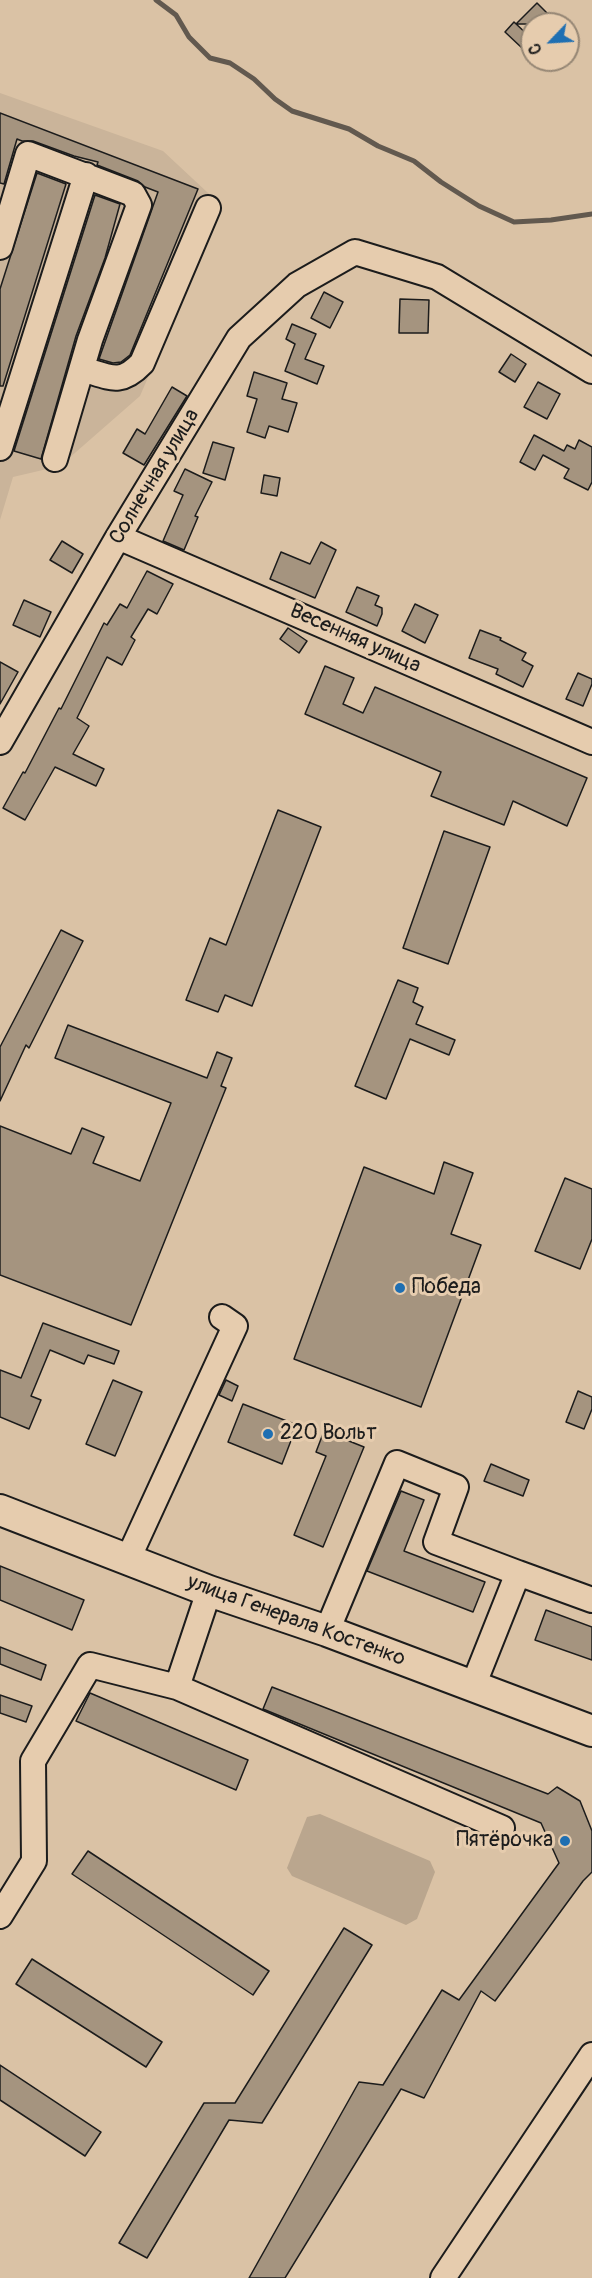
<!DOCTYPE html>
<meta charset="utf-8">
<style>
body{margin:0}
#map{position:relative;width:592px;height:2278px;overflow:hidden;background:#dac2a5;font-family:Pangolin,sans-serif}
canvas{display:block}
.north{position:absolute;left:520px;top:12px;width:60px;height:60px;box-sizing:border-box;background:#e6ccae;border:2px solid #958674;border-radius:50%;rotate:245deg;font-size:16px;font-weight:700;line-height:24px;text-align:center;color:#1c1c1c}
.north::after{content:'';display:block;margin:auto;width:21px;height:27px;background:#1f6fb2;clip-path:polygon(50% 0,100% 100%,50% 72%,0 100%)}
</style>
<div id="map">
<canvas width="592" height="2278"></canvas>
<div class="north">С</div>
</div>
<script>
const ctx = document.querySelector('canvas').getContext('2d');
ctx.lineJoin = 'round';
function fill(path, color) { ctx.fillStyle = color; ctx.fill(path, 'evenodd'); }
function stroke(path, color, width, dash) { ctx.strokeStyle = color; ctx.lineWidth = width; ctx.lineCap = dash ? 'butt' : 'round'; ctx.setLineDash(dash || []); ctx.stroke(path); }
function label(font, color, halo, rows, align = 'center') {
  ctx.font = font + ' Pangolin,sans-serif'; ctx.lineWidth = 6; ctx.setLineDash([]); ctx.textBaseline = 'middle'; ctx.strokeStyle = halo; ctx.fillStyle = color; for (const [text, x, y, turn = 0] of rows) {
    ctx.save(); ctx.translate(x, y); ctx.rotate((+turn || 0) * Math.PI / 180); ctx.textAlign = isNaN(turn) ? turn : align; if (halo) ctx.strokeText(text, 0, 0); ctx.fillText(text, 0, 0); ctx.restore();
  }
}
const built = new Path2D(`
 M 0,93 L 163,151 L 222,206 L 140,396 L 60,466 L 13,477 L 0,520 Z`);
const green = new Path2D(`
 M 320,1814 L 430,1861 L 435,1872 L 417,1919 L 406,1925 L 292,1876 L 287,1868 L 307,1817 Z`);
const stream = new Path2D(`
 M 156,0 L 176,15 L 189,37 L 210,58 L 230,63 L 254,79 L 275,99 L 292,111 L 349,129 L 378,146 L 414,161 L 441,182 L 479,206 L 514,222 L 551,220 L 592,214`);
const building = new Path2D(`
 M 537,3 L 558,24 L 516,24 Z
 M 514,22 L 531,38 L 522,48 L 505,32 Z
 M 0,113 L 198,189 L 130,355 L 121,362 L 113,363 L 99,359 L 158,192 L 145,187 L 138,181 L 97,165 L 98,162 L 74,156 L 33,141 L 22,141 L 17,139 L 4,184 L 0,183 Z
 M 37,173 L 66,184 L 3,386 L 0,386 L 0,289 Z
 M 95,195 L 120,204 L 105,258 L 76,336 L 41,459 L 14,451 Z
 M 324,292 L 343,302 L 330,328 L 311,318 Z
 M 400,299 L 429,300 L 428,333 L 399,333 Z
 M 292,324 L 316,334 L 305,359 L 324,366 L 317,384 L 285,371 L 295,344 L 286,339 Z
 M 511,354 L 526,364 L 515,382 L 499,372 Z
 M 254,372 L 287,383 L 282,399 L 297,403 L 288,432 L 269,426 L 265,438 L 247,432 L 257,399 L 247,396 Z
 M 538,382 L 560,394 L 547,419 L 524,407 Z
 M 172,387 L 187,396 L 144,465 L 123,453 L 137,429 L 145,434 Z
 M 534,435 L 564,451 L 567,445 L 575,449 L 579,440 L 592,447 L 592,482 L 588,490 L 564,478 L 569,469 L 543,455 L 535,470 L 520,462 Z
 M 213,442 L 234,448 L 225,480 L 203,473 Z
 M 185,469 L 212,482 L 195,516 L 198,517 L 184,550 L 163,541 L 183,495 L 174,491 Z
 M 264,475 L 280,478 L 277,496 L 261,493 Z
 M 62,541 L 83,554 L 72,573 L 50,560 Z
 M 321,542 L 336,550 L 315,598 L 270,579 L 281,552 L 310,564 Z
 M 147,571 L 173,584 L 157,614 L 148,609 L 131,637 L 135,640 L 122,665 L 107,657 L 77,718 L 89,726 L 73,754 L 104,769 L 96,786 L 55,767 L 25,820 L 3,808 L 23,772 L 25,773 L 59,708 L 61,709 L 104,623 L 107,625 L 120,604 L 127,608 Z
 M 357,587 L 379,596 L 375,605 L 382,608 L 382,614 L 377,626 L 346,612 Z
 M 24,600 L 51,612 L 40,637 L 13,625 Z
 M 415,604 L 438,615 L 425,643 L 402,631 Z
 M 288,628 L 307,641 L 299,653 L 280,639 Z
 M 480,630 L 501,638 L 500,640 L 526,653 L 522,660 L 533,666 L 523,687 L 496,674 L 498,669 L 469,658 Z
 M 0,662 L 18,672 L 0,704 Z
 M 325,666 L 354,678 L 343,704 L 363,713 L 375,687 L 587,778 L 567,826 L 513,801 L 504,825 L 431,796 L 441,772 L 305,714 Z
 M 578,673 L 592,679 L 592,684 L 583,706 L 566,699 Z
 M 278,810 L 321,827 L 252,1006 L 225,995 L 218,1012 L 186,1000 L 210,938 L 226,945 Z
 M 444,831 L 490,847 L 448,964 L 403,948 Z
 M 61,930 L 83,941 L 29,1048 L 26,1045 L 0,1101 L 0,1047 Z
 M 398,980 L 418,988 L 413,1002 L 423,1007 L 416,1024 L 455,1040 L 449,1055 L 410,1039 L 386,1099 L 355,1086 Z
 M 68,1025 L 207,1078 L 217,1052 L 232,1058 L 221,1086 L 226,1088 L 131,1325 L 0,1275 L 0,1126 L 71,1154 L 82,1128 L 104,1137 L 93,1163 L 140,1181 L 171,1103 L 55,1058 Z
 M 444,1162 L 473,1173 L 451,1234 L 481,1245 L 421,1407 L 294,1359 L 364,1167 L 434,1194 Z
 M 565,1178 L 592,1189 L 592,1239 L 580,1269 L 535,1251 Z
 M 43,1323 L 119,1351 L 114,1364 L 88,1355 L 84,1364 L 50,1350 L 31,1396 L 41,1400 L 29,1429 L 0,1417 L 0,1370 L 21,1378 Z
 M 113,1380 L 142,1392 L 115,1456 L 86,1444 Z
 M 226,1380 L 238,1386 L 232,1401 L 219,1395 Z
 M 578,1391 L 592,1397 L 592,1409 L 584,1429 L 566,1422 Z
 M 243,1404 L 297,1425 L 282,1464 L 228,1442 Z
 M 324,1431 L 364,1447 L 323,1547 L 294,1535 L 326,1456 L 316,1452 Z
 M 491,1464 L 529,1480 L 523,1496 L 484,1481 Z
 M 401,1491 L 424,1500 L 404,1551 L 485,1582 L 473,1612 L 367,1571 Z
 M 0,1566 L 84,1600 L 72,1630 L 0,1600 Z
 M 546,1610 L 592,1627 L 592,1660 L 535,1640 Z
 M 0,1647 L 46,1665 L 41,1680 L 0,1664 Z
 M 272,1687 L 548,1794 L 557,1787 L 580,1801 L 592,1831 L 592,1872 L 583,1881 L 495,2001 L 481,1991 L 424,2098 L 401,2089 L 285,2278 L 249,2278 L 359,2082 L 383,2085 L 442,1990 L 459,2000 L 559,1863 L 541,1823 L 263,1709 Z
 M 90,1693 L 248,1760 L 236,1790 L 76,1721 Z
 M 0,1695 L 32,1706 L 26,1722 L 0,1713 Z
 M 88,1851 L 269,1971 L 253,1995 L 72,1874 Z
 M 344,1928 L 372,1945 L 262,2123 L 229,2120 L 147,2258 L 119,2243 L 204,2103 L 235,2103 Z
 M 32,1959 L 162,2042 L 146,2067 L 16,1984 Z
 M 0,2065 L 101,2132 L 85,2156 L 0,2100 Z`);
const minor = new Path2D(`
 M 0,247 L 28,154 L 133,194 L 139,205 L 90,340 L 55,459
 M 82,369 C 110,377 120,386 142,363 L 208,208
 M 0,448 L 86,175
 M 118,537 L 592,742
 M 0,742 L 118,537 L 239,338 L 297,285 L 355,252 L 437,277 L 592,371
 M 128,1559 L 235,1326 L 222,1317
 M 327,1631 L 397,1463 L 456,1487 L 436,1542 L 518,1573
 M 473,1686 L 518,1573 L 592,1600
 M 177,1687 L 209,1591
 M 0,1916 L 34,1861 L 33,1761 L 90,1665 L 177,1687 L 502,1828
 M 443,2278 L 592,2055`);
const major = new Path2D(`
 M 0,1510 L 209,1591 L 327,1631 L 592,1731`);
const markers = [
 [400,1288,6,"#1f6fb2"],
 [268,1434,6,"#1f6fb2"],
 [565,1841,6,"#1f6fb2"]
];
const streetNames = [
 ["Солнечная улица",155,477,-59],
 ["Весенняя улица",355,639,24],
 ["улица Генерала Костенко",296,1621,20]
];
const poiNames = [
 ["Победа",412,1288],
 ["220 Вольт",280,1434],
 ["Пятёрочка",553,1841,"right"]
];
fill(built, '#cab49a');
fill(green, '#baa68e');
stroke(stream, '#62594f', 5);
fill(building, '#a5947f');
stroke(building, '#1c1c1c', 1.5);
stroke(minor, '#1c1c1c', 28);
stroke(major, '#1c1c1c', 34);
stroke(minor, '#e6ccae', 24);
stroke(major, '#e6ccae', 30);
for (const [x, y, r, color] of markers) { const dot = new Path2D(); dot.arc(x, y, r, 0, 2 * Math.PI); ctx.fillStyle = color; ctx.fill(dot); stroke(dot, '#e6ccae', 2); }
label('21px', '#1c1c1c', '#e6ccae', streetNames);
label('21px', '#1c1c1c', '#e6ccae', poiNames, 'left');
</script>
